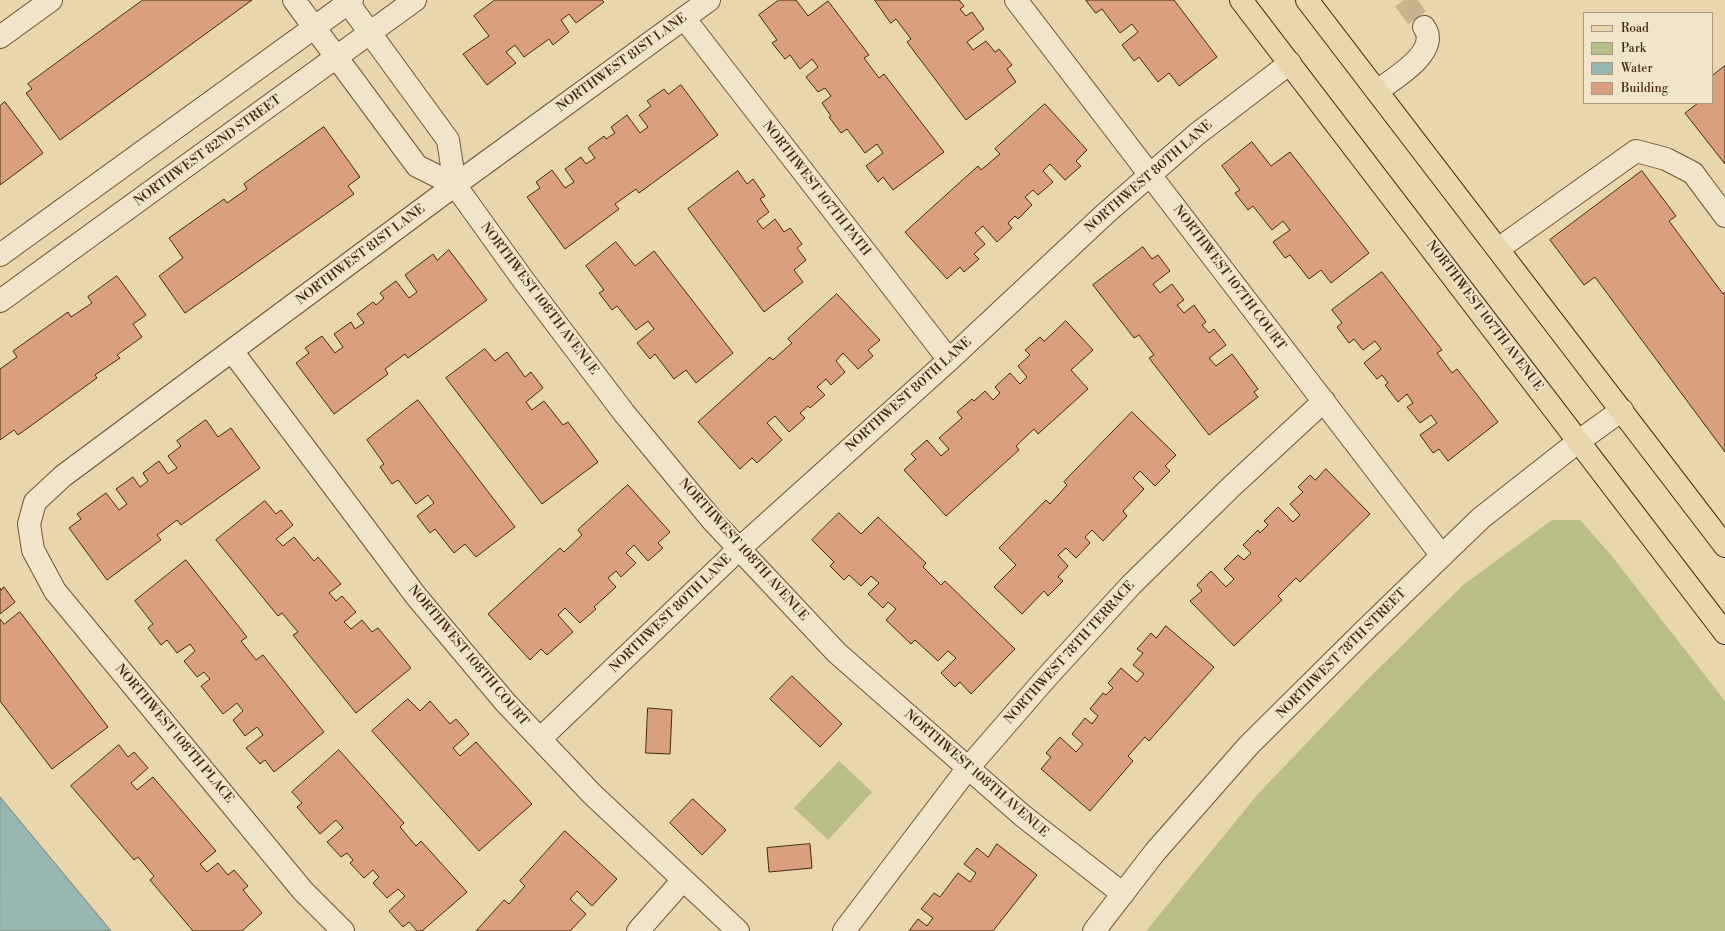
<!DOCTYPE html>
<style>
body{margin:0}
#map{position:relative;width:1725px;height:931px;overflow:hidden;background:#e8d6ad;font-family:"Libre Bodoni",serif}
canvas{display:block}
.legend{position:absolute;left:1583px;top:12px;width:130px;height:92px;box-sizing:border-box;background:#f0e4ca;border:1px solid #ab997f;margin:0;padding:5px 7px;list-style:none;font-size:12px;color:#43280f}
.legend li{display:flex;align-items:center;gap:8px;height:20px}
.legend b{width:20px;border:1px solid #ab997f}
</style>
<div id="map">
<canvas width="1725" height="931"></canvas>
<ul class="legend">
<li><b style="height:5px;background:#e8d6ad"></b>Road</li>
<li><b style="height:11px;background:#b9bd88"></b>Park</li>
<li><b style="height:11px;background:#98b7b1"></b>Water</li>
<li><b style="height:11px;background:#d99f7f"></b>Building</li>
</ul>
</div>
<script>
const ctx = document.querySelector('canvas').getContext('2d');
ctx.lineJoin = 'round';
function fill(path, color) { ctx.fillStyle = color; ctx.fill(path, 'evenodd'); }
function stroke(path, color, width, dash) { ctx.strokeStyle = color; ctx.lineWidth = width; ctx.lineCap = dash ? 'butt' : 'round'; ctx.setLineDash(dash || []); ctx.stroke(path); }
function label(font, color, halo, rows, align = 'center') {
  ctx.font = font + ' "Libre Bodoni",serif'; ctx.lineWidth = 4; ctx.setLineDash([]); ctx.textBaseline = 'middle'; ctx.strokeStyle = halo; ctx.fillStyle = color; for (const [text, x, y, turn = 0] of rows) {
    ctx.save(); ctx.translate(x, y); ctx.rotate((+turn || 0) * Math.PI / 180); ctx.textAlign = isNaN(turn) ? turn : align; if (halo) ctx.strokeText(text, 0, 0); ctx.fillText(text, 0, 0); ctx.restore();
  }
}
const green = new Path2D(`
 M 1552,520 L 1580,520 L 1611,555 L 1725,701 L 1725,931 L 1146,931 L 1258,794 L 1365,682 L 1463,585 Z
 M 839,761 L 872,792 L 828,840 L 794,808 Z`);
const water = new Path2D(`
 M 0,797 L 111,931 L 0,931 Z`);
const building = new Path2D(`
 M 143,0 L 252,0 L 60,140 L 26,93 L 32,89 L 28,84 Z
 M 495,0 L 602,0 L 604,2 L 576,23 L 569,14 L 561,20 L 569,32 L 553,45 L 549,39 L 524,57 L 515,45 L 506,52 L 516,63 L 487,85 L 463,54 L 489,36 L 474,16 Z
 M 779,0 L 796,0 L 808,16 L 828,1 L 869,55 L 864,58 L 879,78 L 884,74 L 944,152 L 893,190 L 883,177 L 878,182 L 866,166 L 883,153 L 877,144 L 865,153 L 847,129 L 841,133 L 829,117 L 831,116 L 822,103 L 831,96 L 825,88 L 818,92 L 806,77 L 818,67 L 812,59 L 800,69 L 790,55 L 785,59 L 772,43 L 777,40 L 759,15 Z
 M 875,0 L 959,0 L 964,6 L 960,9 L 966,16 L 972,12 L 984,29 L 967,42 L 973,50 L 986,41 L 995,52 L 999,49 L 1012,65 L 1007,69 L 1016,82 L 966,120 L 907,42 L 911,39 L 896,19 L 891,23 Z
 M 1086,0 L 1174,0 L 1217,57 L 1179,86 L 1169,73 L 1158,82 L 1139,57 L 1134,61 L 1122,45 L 1138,32 L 1132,24 L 1120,33 L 1102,9 L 1096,13 Z
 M 1725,66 L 1725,164 L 1685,113 L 1698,103 L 1712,103 L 1712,76 Z
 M 681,85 L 718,135 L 639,193 L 636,189 L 615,204 L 619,209 L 565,249 L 527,197 L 540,188 L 536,182 L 552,170 L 565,188 L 574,182 L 565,169 L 581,157 L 586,164 L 595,158 L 588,148 L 604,136 L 606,139 L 615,133 L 611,127 L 627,115 L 640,133 L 648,127 L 639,115 L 651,106 L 647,101 L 664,89 L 668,94 Z
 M 5,102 L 43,153 L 0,185 L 0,106 Z
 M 1045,104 L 1087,150 L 1076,161 L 1081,166 L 1065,180 L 1050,164 L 1043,171 L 1053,182 L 1038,195 L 1033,190 L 1025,197 L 1032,205 L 1018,219 L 1015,216 L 1008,223 L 1012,228 L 997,242 L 983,226 L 975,233 L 985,244 L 974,254 L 979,259 L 964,272 L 960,267 L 947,279 L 905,232 L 978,166 L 981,170 L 1000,154 L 995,149 Z
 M 324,127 L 360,177 L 348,186 L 354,194 L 185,313 L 159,276 L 183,258 L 169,238 L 224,199 L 227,203 L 247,189 L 244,184 Z
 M 1252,142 L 1271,166 L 1290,152 L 1369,253 L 1331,283 L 1321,270 L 1309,279 L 1290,255 L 1285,258 L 1273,242 L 1290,230 L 1283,221 L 1272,230 L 1253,206 L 1248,210 L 1235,193 L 1240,190 L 1222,166 Z
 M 738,171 L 747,184 L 753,179 L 765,196 L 760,199 L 769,212 L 757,221 L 763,229 L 775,219 L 784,232 L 790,228 L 802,244 L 797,248 L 806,260 L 794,270 L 803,282 L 764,312 L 688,209 Z
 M 1642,171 L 1676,216 L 1669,221 L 1723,294 L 1725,292 L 1725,452 L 1595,277 L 1584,285 L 1550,240 Z
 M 616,242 L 635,266 L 654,251 L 733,353 L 696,383 L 686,370 L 674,379 L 655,354 L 650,359 L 637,343 L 654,329 L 648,321 L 636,330 L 617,306 L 612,310 L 599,293 L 604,290 L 586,266 Z
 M 1143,247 L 1152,259 L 1158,255 L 1170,271 L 1153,284 L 1160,293 L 1172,284 L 1184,300 L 1177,305 L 1184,313 L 1194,305 L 1206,322 L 1202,325 L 1209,333 L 1214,329 L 1226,345 L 1209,358 L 1216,366 L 1232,354 L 1258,389 L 1254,392 L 1258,397 L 1209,435 L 1149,358 L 1154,355 L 1139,335 L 1134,338 L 1093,285 Z
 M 449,250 L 487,300 L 408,358 L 405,354 L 385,369 L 388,374 L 334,414 L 296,363 L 309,353 L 305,348 L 322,336 L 335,353 L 343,347 L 334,334 L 351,322 L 355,329 L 364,323 L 357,314 L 373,302 L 376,305 L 384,298 L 380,293 L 396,281 L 409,298 L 417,292 L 405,275 L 433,254 L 437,260 Z
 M 1382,272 L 1442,350 L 1437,353 L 1452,373 L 1457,369 L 1498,422 L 1448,461 L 1439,449 L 1433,453 L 1420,435 L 1437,423 L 1431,415 L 1420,423 L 1407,407 L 1413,403 L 1407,394 L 1398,402 L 1385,385 L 1388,383 L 1382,375 L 1377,379 L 1364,363 L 1381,349 L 1375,341 L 1363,350 L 1354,339 L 1349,343 L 1337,327 L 1342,323 L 1332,310 Z
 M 117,276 L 146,315 L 133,324 L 142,337 L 117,355 L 120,358 L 95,375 L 97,378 L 18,435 L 14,430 L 0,440 L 0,369 L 17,357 L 13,351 L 68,312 L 71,317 L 92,303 L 88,297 Z
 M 837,294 L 880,340 L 868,350 L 873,356 L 858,369 L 843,353 L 836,361 L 845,372 L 831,385 L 826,379 L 817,387 L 825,395 L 810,408 L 808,406 L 800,413 L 805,418 L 789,432 L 775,416 L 767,423 L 782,440 L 757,463 L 752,458 L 740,469 L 698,422 L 770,357 L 773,360 L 792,343 L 788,339 Z
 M 1066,321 L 1093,350 L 1071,370 L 1088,389 L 1038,434 L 1034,429 L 1016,446 L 1019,450 L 946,516 L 904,470 L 916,459 L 911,454 L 927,440 L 941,456 L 949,449 L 939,438 L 962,418 L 957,412 L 972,399 L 974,401 L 985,391 L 993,400 L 1000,393 L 995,387 L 1010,373 L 1020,384 L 1027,377 L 1018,366 L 1030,355 L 1025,350 L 1040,337 L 1044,341 Z
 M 485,349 L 495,361 L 507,352 L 525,377 L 531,372 L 543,388 L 526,402 L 532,410 L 544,401 L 563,425 L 568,422 L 598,462 L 542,504 L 446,378 Z
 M 418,400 L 515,527 L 476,557 L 465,544 L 454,553 L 435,529 L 430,533 L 417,516 L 434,503 L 428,495 L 416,504 L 398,480 L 392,484 L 380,467 L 384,464 L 367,440 Z
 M 1132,412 L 1176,455 L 1165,466 L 1170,471 L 1155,486 L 1140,471 L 1133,478 L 1144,489 L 1123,511 L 1127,516 L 1103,541 L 1092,530 L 1085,537 L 1090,543 L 1076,558 L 1066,548 L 1058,555 L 1068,566 L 1058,577 L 1063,581 L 1048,596 L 1044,591 L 1022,614 L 994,587 L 1016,565 L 999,548 L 1046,500 L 1050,504 L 1067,485 L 1064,482 Z
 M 206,420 L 218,437 L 231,428 L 260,468 L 181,525 L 177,520 L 157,535 L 161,540 L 107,580 L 69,528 L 81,519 L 77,514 L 106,493 L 119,510 L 127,504 L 116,489 L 133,477 L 140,487 L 148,481 L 143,473 L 159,461 L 168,474 L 177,468 L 168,456 L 181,446 L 177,441 Z
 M 1326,469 L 1370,514 L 1300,582 L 1296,578 L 1278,596 L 1282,600 L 1234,646 L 1190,601 L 1202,591 L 1197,585 L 1211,571 L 1226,587 L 1234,579 L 1224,569 L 1238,555 L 1244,560 L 1251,553 L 1243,545 L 1258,530 L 1260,533 L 1268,525 L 1264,521 L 1278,507 L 1293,522 L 1300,515 L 1290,504 L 1303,492 L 1298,487 L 1310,475 L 1315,480 Z
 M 628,485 L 670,532 L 658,543 L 663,548 L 648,561 L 634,545 L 626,553 L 636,563 L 621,577 L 616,571 L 608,578 L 616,587 L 594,607 L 596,609 L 580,623 L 565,608 L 558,615 L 573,632 L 547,655 L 541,649 L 530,660 L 488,614 L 560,548 L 564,552 L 582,535 L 578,530 Z
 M 265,501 L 276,514 L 281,510 L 293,525 L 276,539 L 283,546 L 294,537 L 314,561 L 318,557 L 341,584 L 329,593 L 336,601 L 342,596 L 356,612 L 344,622 L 351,629 L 362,620 L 372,632 L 378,628 L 411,668 L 356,713 L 293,635 L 298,632 L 282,613 L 278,616 L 216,540 Z
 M 839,513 L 861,534 L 878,517 L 926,563 L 923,567 L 941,585 L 945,581 L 1015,649 L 971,694 L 960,682 L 955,687 L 941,673 L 956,658 L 948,651 L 938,661 L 915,640 L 911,644 L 886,620 L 896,609 L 888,602 L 883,608 L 868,594 L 879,583 L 871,576 L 861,586 L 849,575 L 844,580 L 830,566 L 834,562 L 812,540 Z
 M 186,560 L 247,637 L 241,641 L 256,660 L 263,655 L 324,732 L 274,772 L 265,760 L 260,764 L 246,748 L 263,735 L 257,727 L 245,736 L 233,720 L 243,711 L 237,703 L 223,714 L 201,686 L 210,679 L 204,672 L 197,677 L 184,661 L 195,651 L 190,644 L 177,653 L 167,640 L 161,645 L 148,628 L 153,624 L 135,601 Z
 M 4,587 L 15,602 L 0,614 L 0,588 L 1,590 Z
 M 20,612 L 108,727 L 52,769 L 0,701 L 0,619 L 4,624 Z
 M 1166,626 L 1214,667 L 1149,741 L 1145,737 L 1128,756 L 1133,761 L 1090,811 L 1041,769 L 1051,757 L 1046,753 L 1060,737 L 1076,752 L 1083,744 L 1072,734 L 1085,718 L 1092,724 L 1098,716 L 1090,709 L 1103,693 L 1106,695 L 1113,688 L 1108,683 L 1121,668 L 1137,682 L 1144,674 L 1133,665 L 1143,653 L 1137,649 L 1151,633 L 1156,638 Z
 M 792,676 L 842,724 L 820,747 L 770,699 Z
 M 408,699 L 420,711 L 430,701 L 450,724 L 456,719 L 469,734 L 453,748 L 460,756 L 476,742 L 532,804 L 479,851 L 372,731 Z
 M 648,708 L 672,710 L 670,754 L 646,753 Z
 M 119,745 L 128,757 L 134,752 L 148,768 L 131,783 L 137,790 L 153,777 L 216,851 L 200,864 L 207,872 L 218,863 L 228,875 L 234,870 L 248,886 L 243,890 L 262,913 L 242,931 L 193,931 L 150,880 L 154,876 L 138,857 L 134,860 L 71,786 Z
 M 339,750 L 404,823 L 400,827 L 416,846 L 421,841 L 467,892 L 422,931 L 417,931 L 409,922 L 403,927 L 389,911 L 405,896 L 398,889 L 387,898 L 373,883 L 379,877 L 373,870 L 364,878 L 350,863 L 353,860 L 347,853 L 341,857 L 327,842 L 343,828 L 336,820 L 320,834 L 297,807 L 302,803 L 292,792 Z
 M 693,799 L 726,830 L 702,855 L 670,823 Z
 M 565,831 L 617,879 L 592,906 L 577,891 L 570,899 L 586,914 L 570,931 L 476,931 L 504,900 L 509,904 L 525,886 L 520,881 Z
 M 810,844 L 812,868 L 769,872 L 767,848 Z
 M 997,844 L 1037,875 L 993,931 L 909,931 L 918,919 L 927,926 L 933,918 L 921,909 L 934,893 L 940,897 L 958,873 L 970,882 L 976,873 L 964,864 L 977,848 L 988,857 Z`);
const minorTunnel = new Path2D(`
 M 1404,0 L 1424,27`);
const minor = new Path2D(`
 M 294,0 L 417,166 L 455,185
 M 346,0 L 448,140 L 455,185 L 524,281 L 624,413 L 713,521 L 837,653 L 1023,816 L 1123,894
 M 1016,0 L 1442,556
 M 684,18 L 949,360
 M 0,37 L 51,0
 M 1377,91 C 1393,79 1442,51 1424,27
 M 1498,249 L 1636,151 L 1666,159 L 1693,173 L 1725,216
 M 0,255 L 352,0
 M 0,301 L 415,0
 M 232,351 L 416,596 L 505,702 L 592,794 L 738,931
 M 540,739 L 739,549 L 949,360 L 1105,214 L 1197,134 L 1290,63
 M 343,931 L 303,891 L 55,591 L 33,550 L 29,524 L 35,502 L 63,476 L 455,185 L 709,0
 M 638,931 L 683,880
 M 844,931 L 968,768 L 1046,678 L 1131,585 L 1231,487 L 1324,401
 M 1094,931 L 1155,852 L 1249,745 L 1361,634 L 1481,518 L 1579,441 L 1622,410`);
const major = new Path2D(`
 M 1241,0 L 1725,633
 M 1307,0 L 1725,546`);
const streetNames = [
 ["NORTHWEST 81ST LANE",622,63,-36],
 ["NORTHWEST 82ND STREET",208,151,-36],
 ["NORTHWEST 80TH LANE",1149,177,-41],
 ["NORTHWEST 107TH PATH",816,189,52],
 ["NORTHWEST 81ST LANE",361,255,-37],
 ["NORTHWEST 107TH COURT",1229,278,53],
 ["NORTHWEST 108TH AVENUE",539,299,53],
 ["NORTHWEST 107TH AVENUE",1484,316,53],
 ["NORTHWEST 80TH LANE",909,395,-42],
 ["NORTHWEST 108TH AVENUE",743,550,48],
 ["NORTHWEST 80TH LANE",671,614,-44],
 ["NORTHWEST 78TH TERRACE",1070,653,-48],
 ["NORTHWEST 78TH STREET",1342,654,-45],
 ["NORTHWEST 108TH COURT",468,656,50],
 ["NORTHWEST 108TH PLACE",174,734,50],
 ["NORTHWEST 108TH AVENUE",976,774,41]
];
fill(green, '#b9bd88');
fill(water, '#98b7b1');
stroke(water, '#767e70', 1);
fill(building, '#d99f7f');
stroke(building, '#43280f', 1);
stroke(minorTunnel, '#c7b38d', 22, [22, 11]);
stroke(minor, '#6c5436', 24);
stroke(major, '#43280f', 24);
stroke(minor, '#f0e4ca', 22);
stroke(major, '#e8d6ad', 22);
label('13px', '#43280f', '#f0e4ca', streetNames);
</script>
